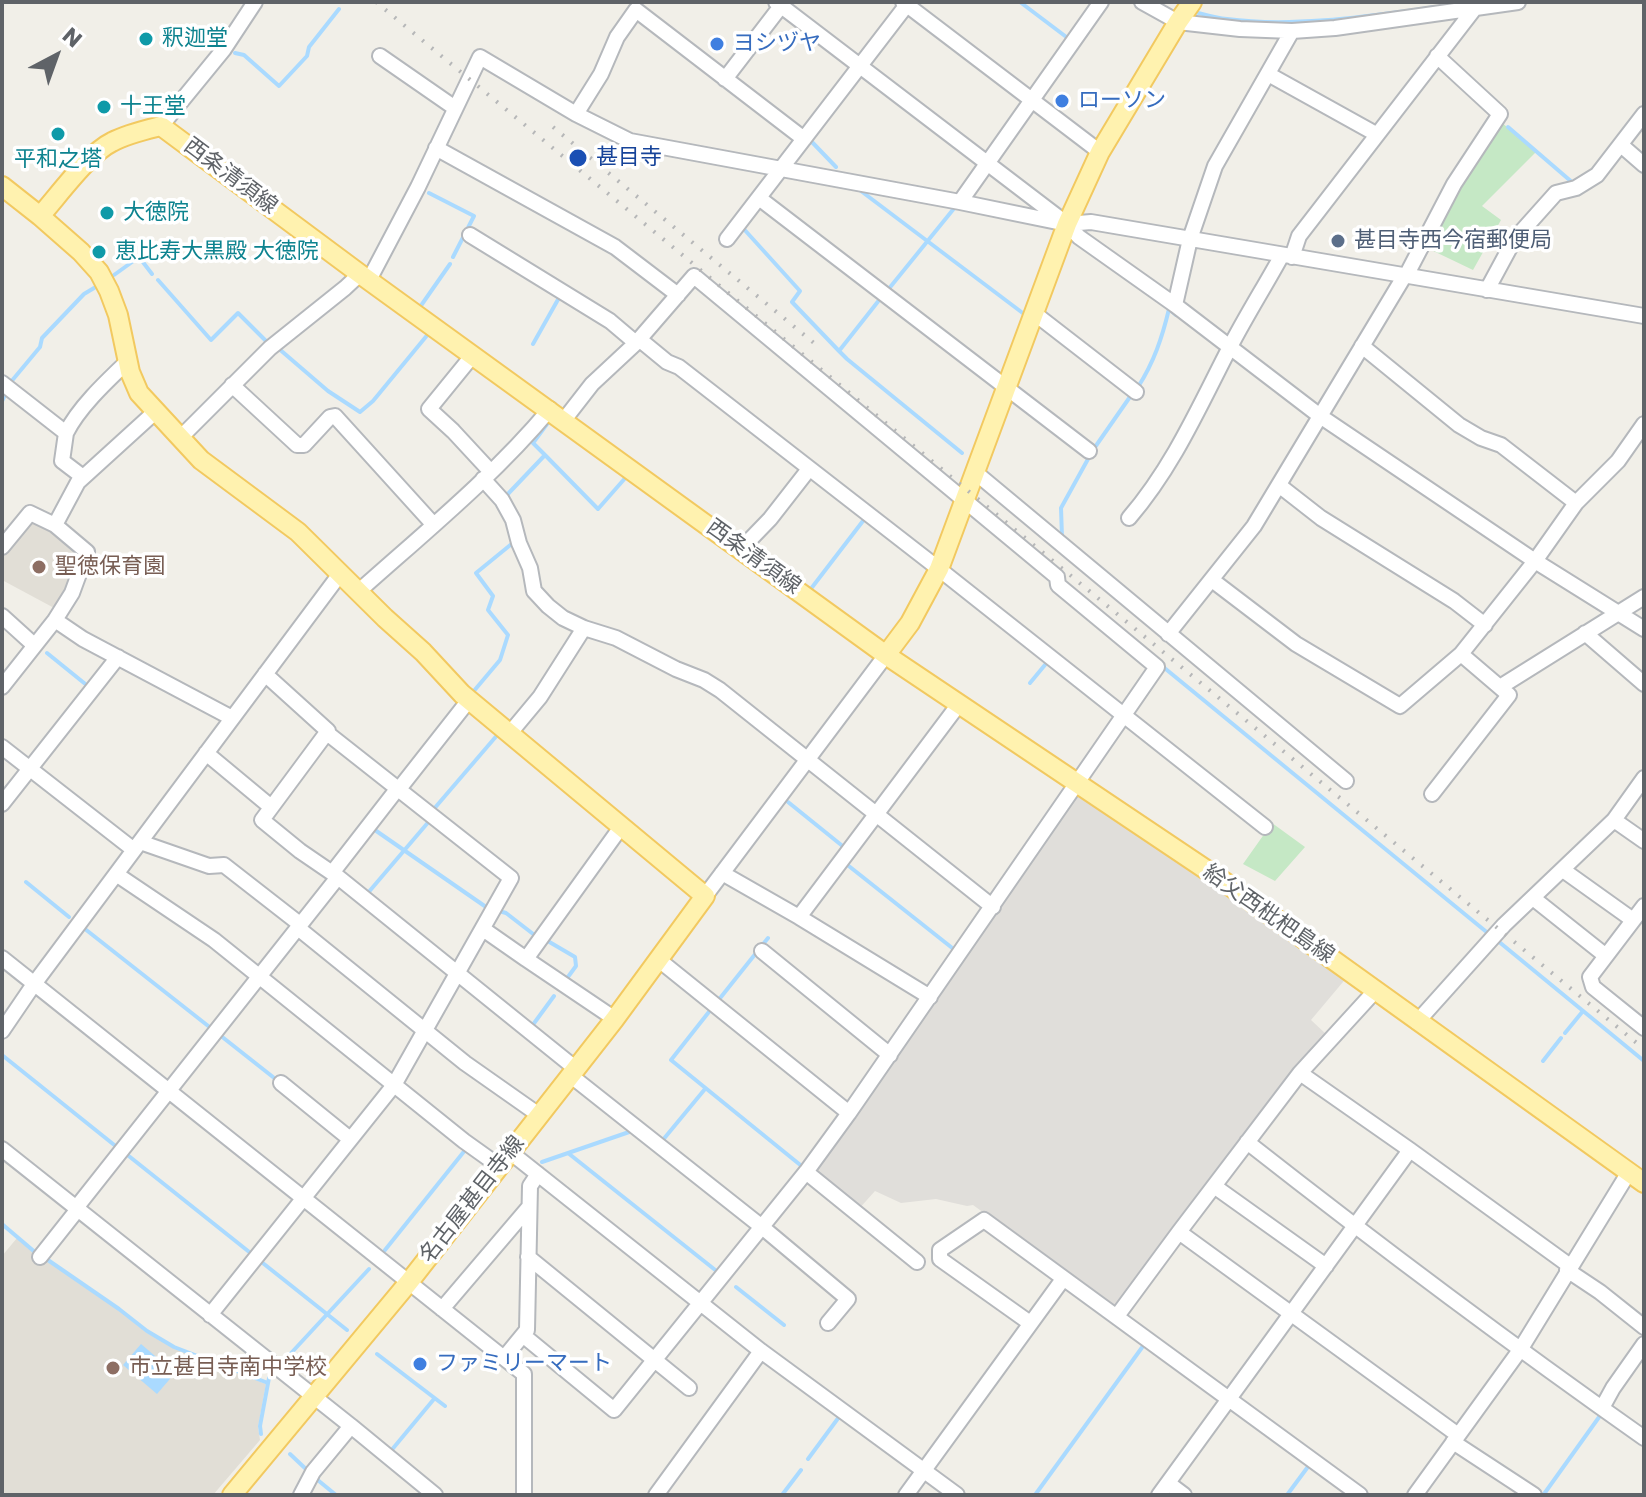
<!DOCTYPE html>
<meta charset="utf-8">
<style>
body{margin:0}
#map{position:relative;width:1646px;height:1497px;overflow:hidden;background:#f1efe8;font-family:Poppins,sans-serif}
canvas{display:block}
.frame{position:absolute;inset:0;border:4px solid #5f6368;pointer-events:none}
.north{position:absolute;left:16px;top:16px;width:80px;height:80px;-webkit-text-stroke:6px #fff;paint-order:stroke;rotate:41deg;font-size:22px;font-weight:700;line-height:32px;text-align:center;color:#5f6368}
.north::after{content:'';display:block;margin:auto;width:28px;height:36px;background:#5f6368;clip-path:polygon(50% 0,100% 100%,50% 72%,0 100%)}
</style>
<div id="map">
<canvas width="1646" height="1497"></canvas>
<div class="frame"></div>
<div class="north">N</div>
</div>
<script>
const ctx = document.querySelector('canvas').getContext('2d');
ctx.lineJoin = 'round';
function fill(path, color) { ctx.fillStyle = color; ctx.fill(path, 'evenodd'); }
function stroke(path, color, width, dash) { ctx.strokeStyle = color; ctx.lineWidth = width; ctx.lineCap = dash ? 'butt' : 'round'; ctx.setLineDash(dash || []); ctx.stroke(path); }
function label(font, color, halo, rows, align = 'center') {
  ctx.font = font + ' Poppins,"Noto Sans JP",sans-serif'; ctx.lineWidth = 7; ctx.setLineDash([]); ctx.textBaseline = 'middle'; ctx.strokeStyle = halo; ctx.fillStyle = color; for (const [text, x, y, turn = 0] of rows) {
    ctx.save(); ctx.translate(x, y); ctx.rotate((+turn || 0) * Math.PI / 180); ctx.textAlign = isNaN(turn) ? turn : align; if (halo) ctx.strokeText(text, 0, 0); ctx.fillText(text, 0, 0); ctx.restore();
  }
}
const industrial = new Path2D(`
 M 1079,793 L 1348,976 L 1311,1020 L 1327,1035 L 1118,1310 L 973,1205 L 967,1206 L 936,1199 L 901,1203 L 875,1191 L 857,1211 L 813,1174 Z`);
const education = new Path2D(`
 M 28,519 L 55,530 L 81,551 L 68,590 L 56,609 L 2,580 L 2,553 Z
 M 17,1238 L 35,1254 L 46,1260 L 120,1311 L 147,1333 L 180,1351 L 266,1384 L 258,1427 L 260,1440 L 213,1495 L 2,1495 L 2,1256 Z`);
const green = new Path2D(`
 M 1500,121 L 1536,152 L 1482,206 L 1501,220 L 1473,270 L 1425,247 L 1456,185 Z
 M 1272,823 L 1305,847 L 1275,881 L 1243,864 Z`);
const water = new Path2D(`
 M 141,1344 L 175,1373 L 157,1394 L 123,1365 Z`);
const stream = new Path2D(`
 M 1020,2 L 1069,39
 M 1191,11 C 1203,14 1215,18 1227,19 C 1293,28 1370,16 1436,7
 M 235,53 L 244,55 L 279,86 L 307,56 L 309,47 L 339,9
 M 1508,127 L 1573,183
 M 811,141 L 836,167
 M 861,191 L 1024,314
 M 429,193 L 474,216 L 453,257
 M 742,227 L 800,291 L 792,302 L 839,351
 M 114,275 L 139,257 L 152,274
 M 158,280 L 211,340 L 238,313 L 267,342
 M 887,291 L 956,206
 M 880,299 L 839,351 L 847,359 L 962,453
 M 420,307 L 450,264
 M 533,344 L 560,296
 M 278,348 L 328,391 L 360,412 L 373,401 L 429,333
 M 10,383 L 40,347 L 42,338 L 84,294 L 99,285
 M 1138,387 C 1154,362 1162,338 1169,309 L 1176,315
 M 2,401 L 7,391
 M 545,455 L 598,509 L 627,476
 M 505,497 L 545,455 L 533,443 L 550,420
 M 1062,537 L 1061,508 L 1093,450 L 1132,394
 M 810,590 L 866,517
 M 47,653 L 89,687
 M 1162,666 L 1489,934
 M 1030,683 L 1049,660
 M 473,692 L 500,660 L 508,635 L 488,610 L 493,596 L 476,573 L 514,542
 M 788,802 L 845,848
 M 433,810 L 499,733
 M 372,828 L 486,907
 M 847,861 L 845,863 L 956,951
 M 26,882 L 69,917
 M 367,894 L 431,819
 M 499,911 L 506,913 L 537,937
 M 85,929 L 212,1029
 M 546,940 L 575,957 L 576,966 L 565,981
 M 1498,941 L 1644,1061
 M 717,1002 L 768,938
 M 712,1008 L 671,1060 L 804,1168
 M 532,1026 L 554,996
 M 1565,1033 L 1583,1011
 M 221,1036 L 278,1081
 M 2,1055 L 118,1148
 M 1543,1061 L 1561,1038
 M 660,1139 L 662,1141 L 705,1089
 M 568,1153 L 719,1273
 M 124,1155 L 125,1153 L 253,1255
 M 542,1162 L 632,1131
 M 2,1224 L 36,1253
 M 385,1250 L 466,1149
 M 45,1258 L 119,1309 L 147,1331 L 174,1347 L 268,1383
 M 259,1260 L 347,1330
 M 736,1287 L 784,1325
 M 377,1354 L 445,1406
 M 281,1364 L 369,1269
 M 261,1434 L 260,1426 L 269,1378 L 274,1371
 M 390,1452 L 434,1399
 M 290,1454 L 308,1471
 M 808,1459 L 839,1417
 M 314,1477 L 336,1495
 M 1544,1494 L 1602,1413
 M 782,1495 L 801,1470
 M 1035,1495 L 1146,1342
 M 1287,1495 L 1310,1464`);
const minor = new Path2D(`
 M 776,2 L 1067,224 L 1079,237 L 1175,305 L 1320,416 L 1535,561 L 1644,629
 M 903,2 L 1100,152
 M 1142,2 L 1178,22 L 1240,29 L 1292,31 L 1335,28 L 1518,2
 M 380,56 L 455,108
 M 1268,74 L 1376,134
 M 725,79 L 781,6
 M 576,114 L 601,74 L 617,37 L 636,10 L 804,139
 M 161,126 L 224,49 L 255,2
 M 1621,145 L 1644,165
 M 436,148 L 615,247 L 678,295
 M 759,198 L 1089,451
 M 960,202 L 1101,2
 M 470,235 L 610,321 L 636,343
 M 727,239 L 909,2
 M 1292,257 L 1299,236 L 1475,8
 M 1406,276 L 1454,184 L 1500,114 L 1437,56
 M 369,280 L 418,187 L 480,57 L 576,114 L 630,141 L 960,202 L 1067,224 L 1091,222 L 1644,316
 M 1487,290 L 1514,240 L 1556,193 L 1576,188 L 1597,175 L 1644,114
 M 1175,305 L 1190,239 L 1215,166 L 1292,31
 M 1034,313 L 1136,392
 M 639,339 L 667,362 L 679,367 L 939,569 L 1265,827
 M 1362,346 L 1459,425 L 1481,438 L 1501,445 L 1576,503
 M 473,355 L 429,409 L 453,431 L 491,472
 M 2,383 L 66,433 L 62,461 L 83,477
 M 232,385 L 297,445 L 304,445 L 330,417 L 335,416 L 433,524
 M 66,433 C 79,407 107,381 128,361
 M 180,438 L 270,348 L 345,288 L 360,274
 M 976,473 L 1346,781
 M 483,479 L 502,500 L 513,520 L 519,543 L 530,568 L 534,591 L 548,606 L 563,618 L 584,628 L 616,638 L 676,669 L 704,680 L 720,690 L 993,907
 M 1280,486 L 1321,518 L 1454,601 L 1485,625
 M 1129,518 C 1173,467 1199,407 1230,347 C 1246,316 1265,286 1282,255
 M 2,547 L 30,513 L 55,525
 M 741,549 L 770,519 L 809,469
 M 1212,580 L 1296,644 L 1400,706 L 1461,654
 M 358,592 C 424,533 493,477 550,409
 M 2,616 L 34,645
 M 55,620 L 83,639 L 232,718
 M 1585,633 L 1644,684
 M 1168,634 L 1254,526 L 1405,275
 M 265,674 L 328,731 L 262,820 L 300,851 L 338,877 L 575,1068
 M 2,687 L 55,620 L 72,593 L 87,552 L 55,525 L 78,482 L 155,412
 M 1500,687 L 1644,597
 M 510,733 L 540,697 L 584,628
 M 2,747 L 134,850
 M 206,753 L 271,807
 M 399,789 L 469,700
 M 1432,794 L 1509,695 L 1461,654 L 1535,561 L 1576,503 L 1618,461 L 1644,424
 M 2,804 L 118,657
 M 1614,820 L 1644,841
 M 140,842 L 209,866 L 224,865 L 301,925
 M 1563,870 L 1633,920
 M 332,873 L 398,788
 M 722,873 L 799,917 L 930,997
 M 116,874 L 214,940 L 464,1141 L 499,1166
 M 705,896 L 886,655
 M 1533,898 L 1606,956
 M 1644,906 L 1590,977 L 1593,987 L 1644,1028
 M 799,917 L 959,704
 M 298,928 L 465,1063 L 539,1115
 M 483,929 L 526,959 L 621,827
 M 762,951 L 890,1055
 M 2,958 L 524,1374 L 524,1495
 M 526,959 L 615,1019
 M 659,960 L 849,1113
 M 1417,1022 L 1504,925 L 1614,820 L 1644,778
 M 2,1031 L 34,984 L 340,574
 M 1300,1073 L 1410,1150 L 1570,1266
 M 570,1075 L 762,1227 L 848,1299 L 828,1323
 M 281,1083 L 350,1139
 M 1247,1142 C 1377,1244 1509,1343 1644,1438
 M 2,1149 L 351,1426 L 313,1472 L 301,1495
 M 510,1152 L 761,1351 L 957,1495
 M 806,1172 L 917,1262
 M 1214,1186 L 1326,1266
 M 76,1208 L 338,877
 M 1179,1232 L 1458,1435
 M 40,1257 L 78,1209
 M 528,1257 L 689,1388
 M 1567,1270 L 1600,1292 L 1644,1327
 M 442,1309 L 529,1207
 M 210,1315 L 394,1085 L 511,878 L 327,733
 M 1117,1316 L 1179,1232 L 1300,1073 L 1375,991
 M 1030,1323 L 940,1259 L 940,1250 L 984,1220 L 1360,1495
 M 524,1336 L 614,1410 L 806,1172 L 849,1113 L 1157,667 L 1058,585 L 1057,577 L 694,276 L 636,343 L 592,384 L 564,420
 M 504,1358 L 527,1330 L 530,1186 L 538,1174
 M 1602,1408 L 1613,1388 L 1644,1344
 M 351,1426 L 435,1495
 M 1453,1442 L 1534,1495
 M 1168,1483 L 1184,1495
 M 656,1495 L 761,1351
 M 906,1495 L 1063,1279
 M 1159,1495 L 1410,1150
 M 1415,1495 L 1520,1350 L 1629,1172`);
const major = new Path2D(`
 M 2,186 L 40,216 C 58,196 89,153 112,142 C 127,134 145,130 161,126 L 360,274 L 886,655 L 1226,883 L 1644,1183
 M 40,216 L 81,252 L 99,272 L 109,291 L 118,315 L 130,372 L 139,393 L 201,460 L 298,532 L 385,618 L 423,652 L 462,694 L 705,896 L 614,1020 L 409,1282 L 232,1495
 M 886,655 L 910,623 L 939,569 L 1067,224 L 1100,152 L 1178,22 L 1192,2`);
const rail = new Path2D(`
 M 376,2 L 1644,1049
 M 553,127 L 820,348`);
const markers = [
 [146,39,8,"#0f9aa8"],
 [717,44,8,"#3f7fe0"],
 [1062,101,8,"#3f7fe0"],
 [104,107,8,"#0f9aa8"],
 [58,134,8,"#0f9aa8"],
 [578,158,10,"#1a4fb4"],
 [107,213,8,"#0f9aa8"],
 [1338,241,8,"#5c6f8a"],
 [99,252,8,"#0f9aa8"],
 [39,567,8,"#8d6e63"],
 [420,1364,8,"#3f7fe0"],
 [113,1368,8,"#8d6e63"]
];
const cultureNames = [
 ["釈迦堂",162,39],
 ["十王堂",120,107],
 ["平和之塔",58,160,"center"],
 ["大徳院",123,213],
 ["恵比寿大黒殿 大徳院",115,252]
];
const shopNames = [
 ["ヨシヅヤ",733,44],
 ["ローソン",1078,101],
 ["ファミリーマート",436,1364]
];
const transitNames = [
 ["甚目寺",596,158]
];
const streetNames = [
 ["西条清須線",230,177,37],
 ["西条清須線",753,558,36],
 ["給父西枇杷島線",1268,915,35],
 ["名古屋甚目寺線",473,1200,-52]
];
const serviceNames = [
 ["甚目寺西今宿郵便局",1354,241]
];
const educationNames = [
 ["聖徳保育園",55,567],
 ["市立甚目寺南中学校",129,1368]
];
fill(industrial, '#e0deda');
fill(education, '#e1ded6');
fill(green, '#c5e8c5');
fill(water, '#aadaff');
stroke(stream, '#aadaff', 4);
stroke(minor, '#b5b8bc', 18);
stroke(major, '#f2c960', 22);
stroke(minor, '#fff', 14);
stroke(major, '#fff2af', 18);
stroke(rail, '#b6b7b8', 4, [2, 10]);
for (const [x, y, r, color] of markers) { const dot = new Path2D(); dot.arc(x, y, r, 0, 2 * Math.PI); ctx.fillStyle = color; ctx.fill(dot); stroke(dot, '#fff', 3); }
label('22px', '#0d838f', '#fff', cultureNames, 'left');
label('22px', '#366cbe', '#fff', shopNames, 'left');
label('22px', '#164399', '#fff', transitNames, 'left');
label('22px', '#5f6368', '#fff', streetNames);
label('22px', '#4e5e75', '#fff', serviceNames, 'left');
label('22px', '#785e54', '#fff', educationNames, 'left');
</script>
